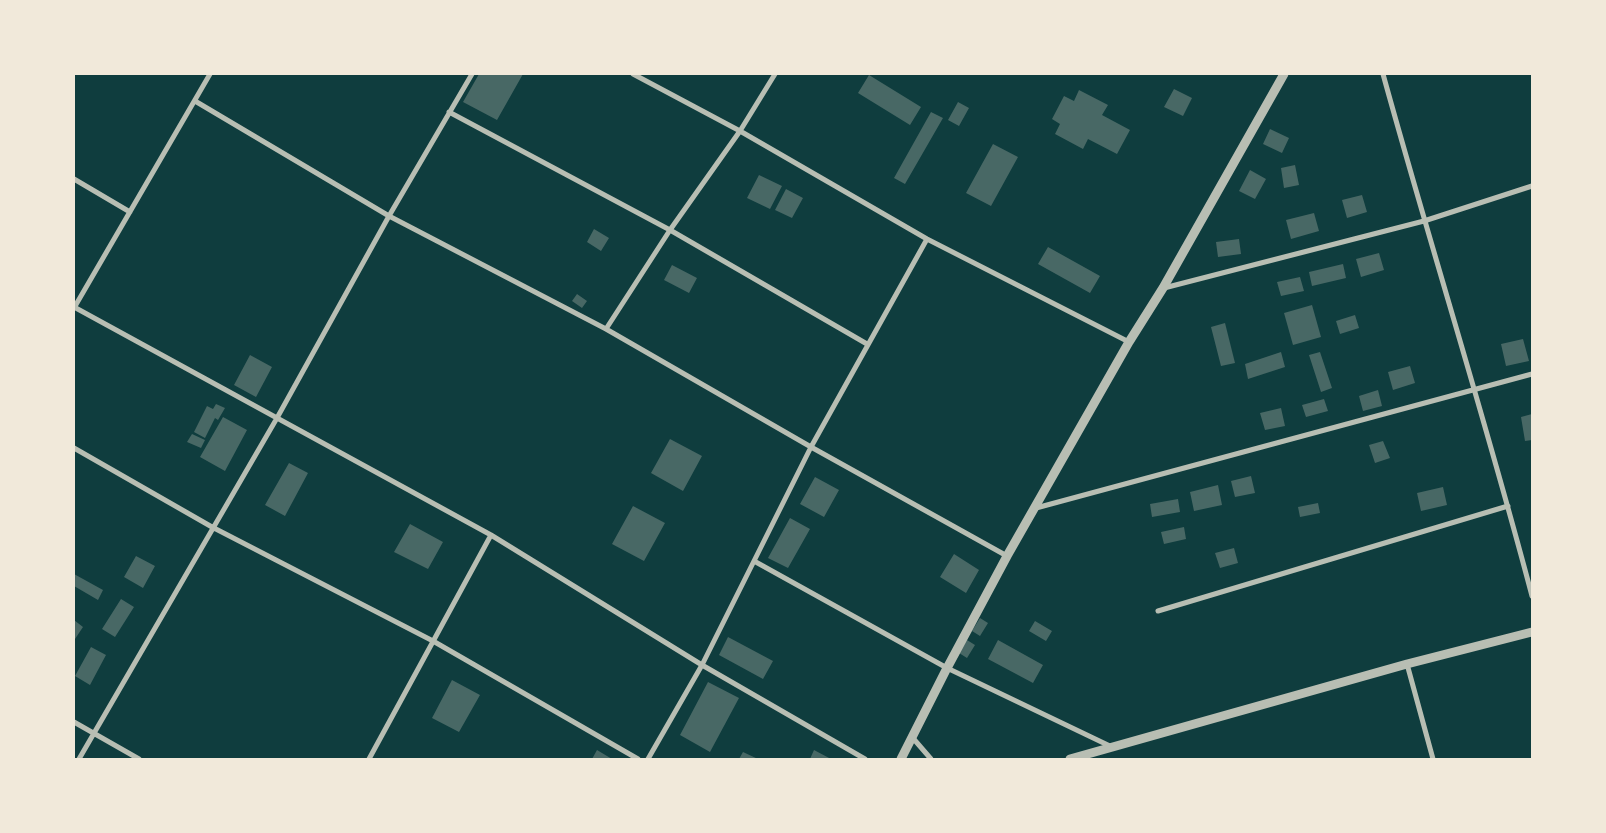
<!DOCTYPE html>
<style>
body{margin:0}
#map{position:relative;width:1606px;height:833px;overflow:hidden;background:#0f3d3e;font-family:"Roboto Condensed",sans-serif}
canvas{display:block}
.frame{position:absolute;inset:0;border:75px solid #f1e9da;pointer-events:none}
</style>
<div id="map">
<canvas width="1606" height="833"></canvas>
<div class="frame"></div>
</div>
<script>
const ctx = document.querySelector('canvas').getContext('2d');
ctx.lineJoin = 'round';
function fill(path, color) { ctx.fillStyle = color; ctx.fill(path, 'evenodd'); }
function stroke(path, color, width, dash) { ctx.strokeStyle = color; ctx.lineWidth = width; ctx.lineCap = dash ? 'butt' : 'round'; ctx.setLineDash(dash || []); ctx.stroke(path); }
const building = new Path2D(`
 M 479,74 L 523,74 L 497,120 L 463,102 Z
 M 869,75 L 921,107 L 910,125 L 858,93 Z
 M 1174,89 L 1192,98 L 1183,116 L 1164,107 Z
 M 1079,90 L 1108,105 L 1102,115 L 1130,130 L 1117,154 L 1088,139 L 1083,149 L 1055,134 L 1060,124 L 1052,119 L 1064,96 L 1074,101 Z
 M 958,102 L 969,108 L 959,126 L 948,120 Z
 M 931,112 L 943,118 L 905,184 L 894,178 Z
 M 1270,129 L 1289,138 L 1282,153 L 1263,144 Z
 M 993,144 L 1018,157 L 991,206 L 966,193 Z
 M 1295,165 L 1299,185 L 1284,188 L 1281,168 Z
 M 1250,170 L 1266,179 L 1255,199 L 1239,191 Z
 M 759,175 L 782,186 L 770,209 L 747,198 Z
 M 786,189 L 803,198 L 792,218 L 775,210 Z
 M 1362,195 L 1367,212 L 1347,218 L 1342,200 Z
 M 1314,213 L 1319,231 L 1291,239 L 1286,220 Z
 M 594,229 L 609,238 L 601,251 L 587,242 Z
 M 1239,239 L 1241,254 L 1218,257 L 1216,242 Z
 M 1048,247 L 1100,276 L 1090,293 L 1038,264 Z
 M 1379,253 L 1384,270 L 1361,277 L 1356,259 Z
 M 1343,264 L 1346,278 L 1312,286 L 1309,272 Z
 M 672,265 L 697,278 L 689,293 L 664,280 Z
 M 1300,277 L 1304,291 L 1281,296 L 1277,282 Z
 M 577,294 L 587,301 L 582,308 L 572,301 Z
 M 1312,305 L 1321,337 L 1293,345 L 1284,313 Z
 M 1355,315 L 1359,328 L 1340,334 L 1336,321 Z
 M 1225,323 L 1235,363 L 1221,366 L 1211,327 Z
 M 1523,339 L 1529,361 L 1506,366 L 1501,344 Z
 M 1281,352 L 1285,367 L 1248,379 L 1245,364 Z
 M 1320,352 L 1332,388 L 1321,392 L 1309,355 Z
 M 250,355 L 272,367 L 256,397 L 234,385 Z
 M 1410,366 L 1415,383 L 1393,390 L 1388,372 Z
 M 1378,390 L 1382,406 L 1363,411 L 1359,396 Z
 M 1324,399 L 1328,411 L 1306,417 L 1302,405 Z
 M 216,404 L 225,408 L 218,420 L 215,418 L 205,438 L 194,432 L 207,406 L 213,409 Z
 M 1281,408 L 1285,426 L 1265,430 L 1260,413 Z
 M 1532,414 L 1532,440 L 1525,441 L 1521,417 Z
 M 223,417 L 247,430 L 225,471 L 200,457 Z
 M 192,434 L 205,440 L 201,448 L 187,442 Z
 M 670,439 L 702,456 L 683,491 L 651,473 Z
 M 1383,441 L 1390,458 L 1375,463 L 1369,445 Z
 M 289,463 L 308,473 L 285,516 L 265,505 Z
 M 1251,476 L 1255,493 L 1235,497 L 1231,481 Z
 M 815,477 L 839,490 L 824,517 L 800,504 Z
 M 1218,485 L 1222,505 L 1194,511 L 1190,492 Z
 M 1443,487 L 1447,505 L 1421,511 L 1417,493 Z
 M 1178,499 L 1180,512 L 1152,517 L 1150,504 Z
 M 1318,503 L 1320,513 L 1300,517 L 1298,507 Z
 M 633,506 L 665,523 L 644,561 L 612,544 Z
 M 790,518 L 810,529 L 788,568 L 768,558 Z
 M 410,524 L 443,542 L 428,569 L 394,552 Z
 M 1184,527 L 1186,539 L 1164,544 L 1161,532 Z
 M 1234,548 L 1238,563 L 1220,568 L 1215,553 Z
 M 954,554 L 979,570 L 966,593 L 940,577 Z
 M 136,556 L 155,566 L 143,588 L 124,577 Z
 M 74,574 L 103,590 L 98,600 L 74,586 Z
 M 121,599 L 134,607 L 115,637 L 102,629 Z
 M 980,618 L 988,623 L 980,636 L 972,631 Z
 M 74,620 L 83,627 L 75,639 L 74,638 Z
 M 1035,621 L 1052,631 L 1046,641 L 1029,631 Z
 M 728,637 L 773,661 L 763,679 L 719,655 Z
 M 967,640 L 975,645 L 967,658 L 959,653 Z
 M 998,640 L 1043,665 L 1033,683 L 988,659 Z
 M 91,647 L 106,655 L 90,685 L 75,676 Z
 M 452,680 L 480,695 L 459,732 L 432,718 Z
 M 708,682 L 739,698 L 710,752 L 680,735 Z
 M 597,750 L 612,759 L 592,759 Z
 M 814,750 L 831,759 L 810,759 Z
 M 743,752 L 758,759 L 739,759 Z`);
const minor = new Path2D(`
 M 633,74 L 740,131 L 927,239 L 1129,342
 M 1383,74 C 1431,248 1486,421 1532,596
 M 195,101 L 389,216 L 606,329 L 811,447 L 1007,556
 M 449,112 L 670,230 L 867,344
 M 74,179 L 130,212
 M 1164,288 L 1424,221 L 1532,186
 M 74,307 L 491,535 L 702,665 L 865,759
 M 74,308 L 210,74
 M 606,329 L 670,230 L 740,131 L 775,74
 M 74,448 L 212,527 L 433,641 L 638,759
 M 1036,508 L 1532,374
 M 754,561 L 947,668 L 1112,747
 M 1158,611 L 1508,506
 M 1407,664 L 1433,759
 M 74,722 L 139,759
 M 912,737 L 931,759
 M 79,759 L 277,418 L 389,216 L 472,74
 M 369,759 L 491,535
 M 648,759 L 702,665 L 811,447 L 927,239`);
const tertiary = new Path2D(`
 M 901,759 L 947,668 L 1007,556 L 1129,342 L 1163,288 L 1284,74
 M 1070,759 L 1407,664 L 1532,632`);
fill(building, '#486865');
stroke(minor, '#b8beb3', 5);
stroke(tertiary, '#b8beb3', 9);
</script>
